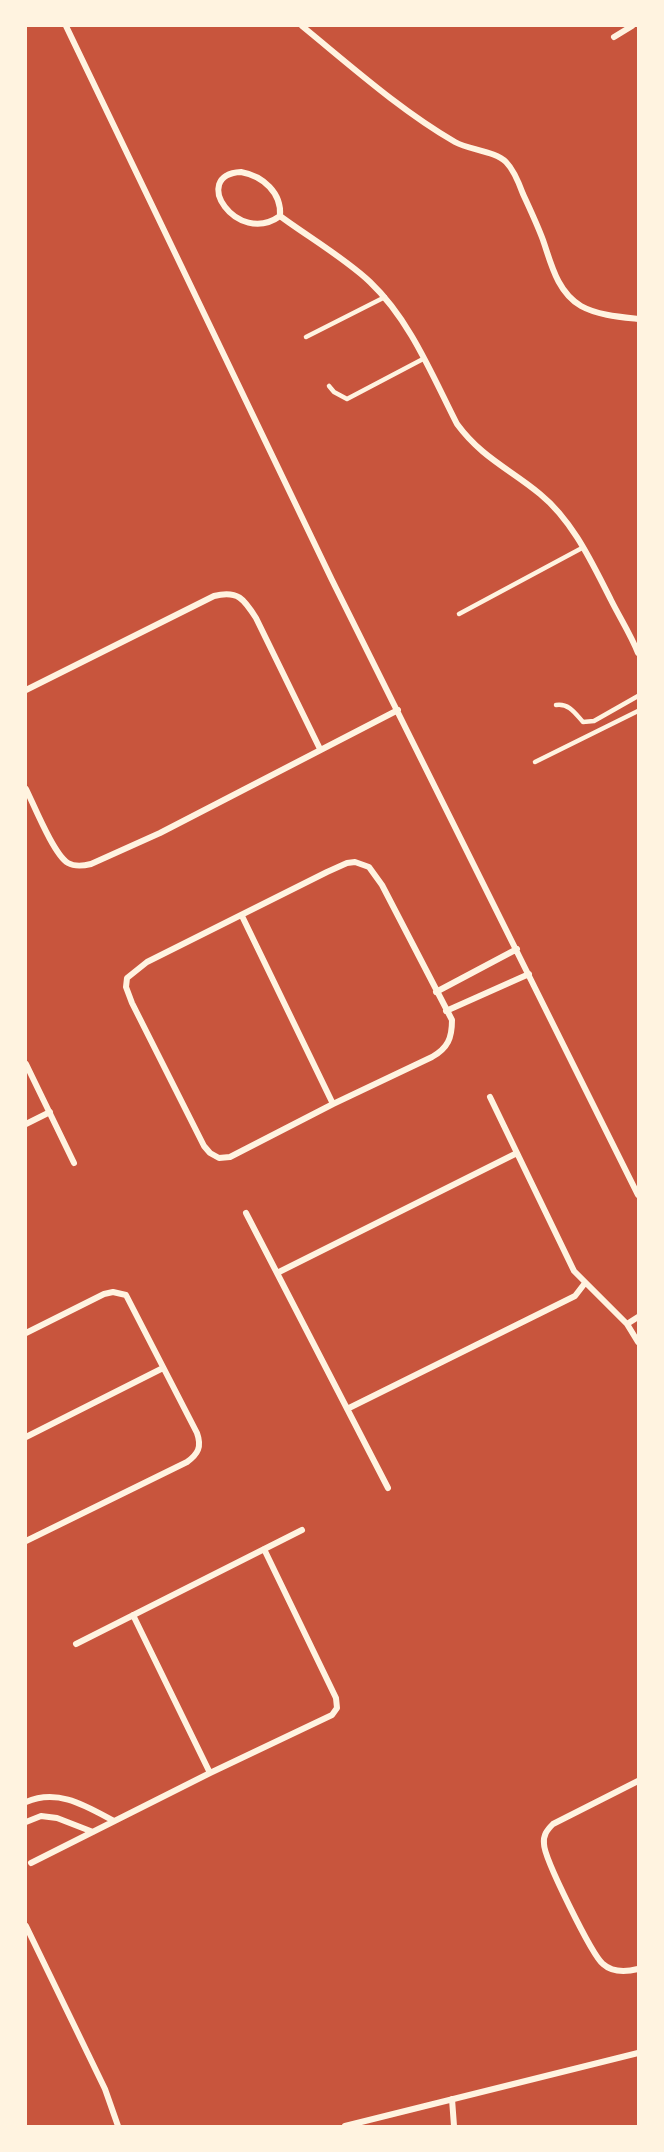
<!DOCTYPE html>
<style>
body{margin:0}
#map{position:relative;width:664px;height:2152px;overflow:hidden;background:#c8553d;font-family:"PT Sans Narrow",sans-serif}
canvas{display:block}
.frame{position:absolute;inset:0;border:27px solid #fff3e0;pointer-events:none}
</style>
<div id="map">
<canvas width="664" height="2152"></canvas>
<div class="frame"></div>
</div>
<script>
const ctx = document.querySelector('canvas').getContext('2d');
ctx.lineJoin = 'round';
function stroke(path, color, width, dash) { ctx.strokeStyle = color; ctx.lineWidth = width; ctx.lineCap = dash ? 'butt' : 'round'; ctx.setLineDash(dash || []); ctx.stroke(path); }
const service = new Path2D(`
 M 306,337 L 385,297
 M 329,386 L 334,392 L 347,399 L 423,359
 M 459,614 L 582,548
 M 556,705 C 569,703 575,713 583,722 L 594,721 L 638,696
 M 535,762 L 638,711`);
const minor = new Path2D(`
 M 66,26 L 332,580 L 638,1195
 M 302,26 C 351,66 400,110 455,142 C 469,150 495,151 506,162 C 514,170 519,183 523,194 C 530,209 537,224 543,240 C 551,263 557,292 581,306 C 597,315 620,317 638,319
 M 614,37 L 632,26
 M 241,172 C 263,176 282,193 280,216 C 237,247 189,175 241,172 Z
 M 280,216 C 307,236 346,259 370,282 C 410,320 432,375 457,424 C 482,458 510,469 540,494 C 573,521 592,563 611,600 C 620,618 631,635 638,653
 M 26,690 L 214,596 C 238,590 244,599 256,618 L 320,749
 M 26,789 C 34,805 54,855 68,863 C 75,867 83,866 91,864 L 160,833 L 398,710
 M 355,862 L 369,867 L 382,885 L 452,1020 C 452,1038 448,1048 432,1057 L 333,1104 L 230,1157 L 219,1158 L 210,1153 L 204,1146 L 132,1003 L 126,987 L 127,978 L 147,962 L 327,872 L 347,863 Z
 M 242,916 L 333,1104
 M 436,992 L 517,949
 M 446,1011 L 529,974
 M 26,1064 L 74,1163
 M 490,1097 L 574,1271 L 627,1324 L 638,1342
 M 26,1124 L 50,1112
 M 246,1213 L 388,1488
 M 277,1273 L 517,1153
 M 627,1324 L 638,1317
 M 26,1333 L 104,1294 L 113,1292 L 126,1295 L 197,1433 C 202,1447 198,1454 187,1462 L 26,1541
 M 347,1409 L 575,1296 L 585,1283
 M 26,1437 L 163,1368
 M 133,1615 L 210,1773
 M 76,1644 L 302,1530
 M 638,1781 L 553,1824 C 547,1830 543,1835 544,1844 C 544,1858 592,1955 603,1964 C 613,1973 626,1972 638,1969
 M 26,1802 C 58,1788 86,1806 114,1821
 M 26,1822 L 41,1816 L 57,1818 L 93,1832
 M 31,1863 L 210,1773 L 332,1715 L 337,1708 L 336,1698 L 264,1549
 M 26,1926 L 105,2089 L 118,2126
 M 452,2099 L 454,2126
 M 345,2126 L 638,2053`);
stroke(service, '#fff3e0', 4.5);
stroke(minor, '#fff3e0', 6);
</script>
